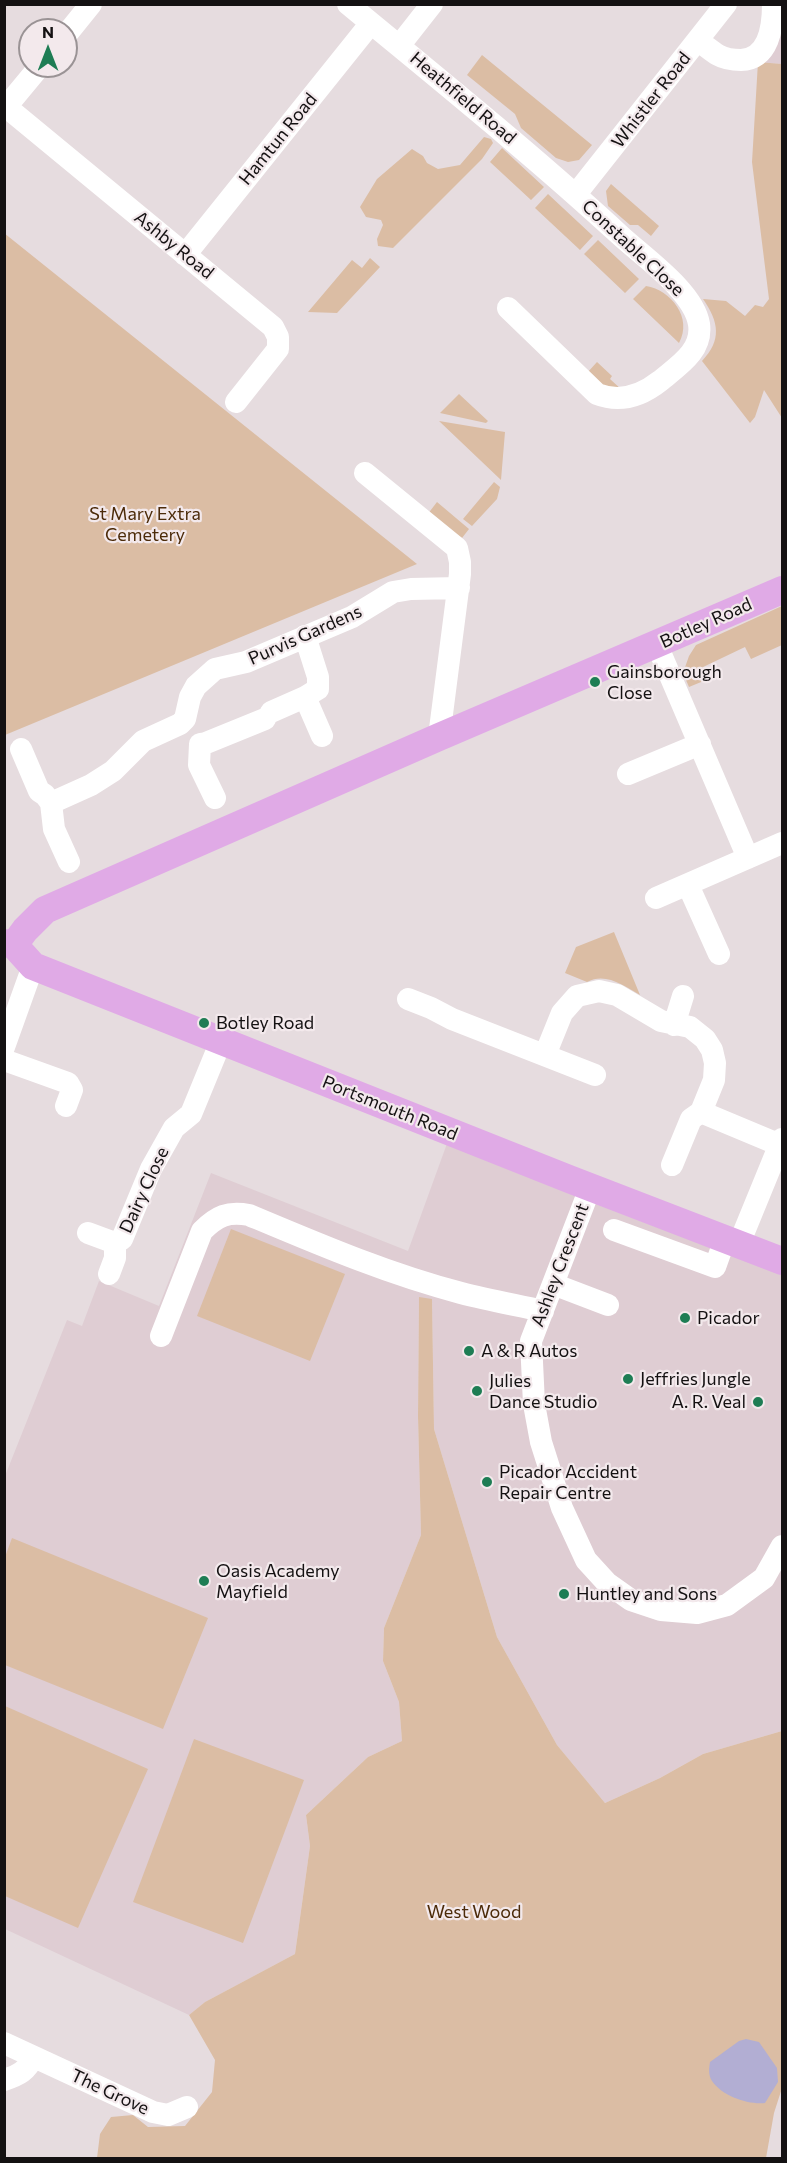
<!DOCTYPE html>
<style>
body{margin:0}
#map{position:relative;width:787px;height:2163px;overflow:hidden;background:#e6dcdf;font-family:Commissioner,sans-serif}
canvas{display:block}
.frame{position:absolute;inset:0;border:6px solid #141112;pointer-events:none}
.north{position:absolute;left:18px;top:18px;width:60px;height:60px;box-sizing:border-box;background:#f3e9ec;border:2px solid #9a9395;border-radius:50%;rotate:0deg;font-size:16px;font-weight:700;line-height:24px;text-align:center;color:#141112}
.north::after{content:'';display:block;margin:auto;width:21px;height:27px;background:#1e7d54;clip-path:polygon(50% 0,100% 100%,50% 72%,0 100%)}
</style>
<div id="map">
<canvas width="787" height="2163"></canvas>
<div class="frame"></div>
<div class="north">N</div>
</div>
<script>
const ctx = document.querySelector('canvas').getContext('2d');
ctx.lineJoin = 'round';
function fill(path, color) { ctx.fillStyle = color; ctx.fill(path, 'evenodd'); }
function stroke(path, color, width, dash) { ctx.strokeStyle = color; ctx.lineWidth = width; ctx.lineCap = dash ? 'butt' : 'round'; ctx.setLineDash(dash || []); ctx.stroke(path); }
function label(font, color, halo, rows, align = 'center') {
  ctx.font = font + ' Commissioner,sans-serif'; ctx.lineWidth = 4.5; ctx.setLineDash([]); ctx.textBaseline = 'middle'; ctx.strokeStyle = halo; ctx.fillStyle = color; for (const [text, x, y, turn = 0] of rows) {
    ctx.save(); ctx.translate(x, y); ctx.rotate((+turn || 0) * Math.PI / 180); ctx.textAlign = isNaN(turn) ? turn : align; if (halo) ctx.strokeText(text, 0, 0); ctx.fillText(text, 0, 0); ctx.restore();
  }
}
const built = new Path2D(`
 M 782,27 L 782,64 L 758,62 Z
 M 449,1138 L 782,1263 L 782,1731 L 703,1754 L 660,1778 L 605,1803 L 557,1745 L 497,1637 L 434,1429 L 432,1300 L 419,1298 L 418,1416 L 421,1535 L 384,1628 L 383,1661 L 399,1702 L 402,1741 L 368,1757 L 306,1815 L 310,1846 L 295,1954 L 205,2002 L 189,2015 L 5,1929 L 5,1476 L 67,1320 L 82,1326 L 99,1281 L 159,1306 L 211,1173 L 408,1251 Z`);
const green = new Path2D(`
 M 482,55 L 592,145 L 579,160 L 568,162 L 556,158 L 521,128 L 515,114 L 467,75 Z
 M 758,62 L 782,64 L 782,418 L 764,390 L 755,417 L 750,423 L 702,361 C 722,340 719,322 703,299 L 726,301 L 745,316 L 755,305 L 763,307 L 769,299 L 752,162 Z
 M 484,137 L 491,139 L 493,143 L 482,159 L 393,248 L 378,246 L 377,239 L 383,225 L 381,220 L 366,217 L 360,207 L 377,179 L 412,149 L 423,156 L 427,163 L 438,169 L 460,165 Z
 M 502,148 L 544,187 L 531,200 L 490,162 Z
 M 611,184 L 659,226 L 651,236 L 638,225 L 630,225 L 608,206 L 606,191 Z
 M 548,194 L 593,236 L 580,250 L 535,208 Z
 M 4,233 L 417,564 L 5,735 Z
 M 598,240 L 639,279 L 625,293 L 584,254 Z
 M 370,258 L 380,267 L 337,313 L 308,312 L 352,260 L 362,268 Z
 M 646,286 C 671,290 693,318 679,343 L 633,299 Z
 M 597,362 L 612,376 L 610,379 L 622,390 L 609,390 L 587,373 Z
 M 459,394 L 488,421 L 486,423 L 440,413 Z
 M 439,421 L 505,432 L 501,480 Z
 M 494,482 L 500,487 L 497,499 L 472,526 L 463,519 Z
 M 437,502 L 469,529 L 462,538 L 427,515 Z
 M 782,606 L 782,645 L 751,659 L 745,647 L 701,668 L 706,680 L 689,687 L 683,673 L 689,656 L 696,645 Z
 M 614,932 L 640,995 C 624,986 606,972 587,982 L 565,973 L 576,947 Z
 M 231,1229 L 345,1274 L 310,1361 L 197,1316 Z
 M 419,1297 L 432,1299 L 434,1429 L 497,1637 L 557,1745 L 605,1803 L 660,1778 L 703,1754 L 782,1731 L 782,2088 L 774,2113 L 766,2158 L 97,2158 L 100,2134 L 111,2117 L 133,2115 L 148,2127 L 185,2126 L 212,2092 L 215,2060 L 189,2015 L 205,2002 L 295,1954 L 310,1846 L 306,1815 L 368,1757 L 402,1741 L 399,1702 L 383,1661 L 384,1628 L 421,1535 L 418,1416 Z
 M 12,1538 L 208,1618 L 163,1729 L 5,1665 L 5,1557 Z
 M 5,1706 L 148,1769 L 78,1928 L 5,1896 Z
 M 194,1739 L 304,1780 L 243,1943 L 133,1902 Z`);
const water = new Path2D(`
 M 746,2039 L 759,2042 L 777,2068 L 778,2082 L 765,2103 C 748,2105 722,2096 712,2081 C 708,2075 709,2068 710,2062 L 739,2041 Z`);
const minor = new Path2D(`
 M 348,4 C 441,81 533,155 622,237 C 645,258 694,292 699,324 C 703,351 678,366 660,381 C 641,396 620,403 597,394 L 508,308
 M 66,35 L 91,4
 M 698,41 C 705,45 711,51 718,55 C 725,59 733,60 741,60 C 769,59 773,27 773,4
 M 399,46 L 432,4
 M 4,105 L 273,327 L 278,337 L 278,349 L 236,402
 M 6,107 L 40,66
 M 576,194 L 726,4
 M 185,255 L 371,23
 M 365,473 L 457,548 L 460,562 L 460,574 L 439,737
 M 657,645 L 748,858
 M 305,697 L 322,736
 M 271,712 L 305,697 L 318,689 L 318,677 L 305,636
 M 21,749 L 39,791 L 45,795 L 51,803 L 91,785 L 113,771 L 143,741 L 180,724 L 185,719 L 190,697 L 196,686 L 215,669 L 246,662 L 352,617 L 393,592 L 411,589 L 459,588
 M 628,774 L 700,744
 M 215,798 L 199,765 L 200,744 L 206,743 L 265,719
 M 51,803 L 54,829 L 69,862
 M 688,885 L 719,954
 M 656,898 L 782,843
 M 408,999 L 431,1008 L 452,1019 L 595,1075
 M 674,1025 L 683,996
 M 4,1047 L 33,966
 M 545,1055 L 562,1013 L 577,996 L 599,991 L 617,995 L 661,1021 L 690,1027 L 705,1039 L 712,1050 L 715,1063 L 714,1080 L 701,1112 L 691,1119 L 672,1165
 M 4,1060 L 68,1083 L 72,1090 L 66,1106
 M 701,1112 L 780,1145
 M 590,1188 L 531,1341 L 534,1404 L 541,1442 L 562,1508 L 586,1560 L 607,1583 L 631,1600 L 661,1610 L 697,1613 L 727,1605 L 764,1578 L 782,1546
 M 614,1230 L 715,1267 L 725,1239
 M 88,1233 L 115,1243
 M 739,1244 L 782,1139
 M 109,1274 L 115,1258 L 115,1243 L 122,1239 L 151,1169 L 174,1128 L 191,1114 L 221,1041
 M 553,1284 L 608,1305
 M 161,1336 L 202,1231 C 217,1216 228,1211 249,1215 C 318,1244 388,1274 461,1293 C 488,1300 516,1305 543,1311
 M 4,2043 L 153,2112 L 168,2115 L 187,2107
 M 4,2080 C 19,2075 27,2071 33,2057`);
const major = new Path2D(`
 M 4,943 L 14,945 L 33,966 L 569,1179 L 782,1261
 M 14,945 L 25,930 L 45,910 L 439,737 L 782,590`);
const markers = [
 [595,682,6,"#1e7d54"],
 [204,1023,6,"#1e7d54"],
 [685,1318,6,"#1e7d54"],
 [469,1351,6,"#1e7d54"],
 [628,1379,6,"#1e7d54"],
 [477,1391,6,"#1e7d54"],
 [758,1402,6,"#1e7d54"],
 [487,1482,6,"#1e7d54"],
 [204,1581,6,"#1e7d54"],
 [564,1594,6,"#1e7d54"]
];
const streetNames = [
 ["Heathfield Road",463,98,40],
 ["Whistler Road",651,100,-52],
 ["Hamtun Road",278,139,-51],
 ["Ashby Road",174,245,39],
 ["Constable Close",633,248,43],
 ["Botley Road",706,623,-24],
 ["Purvis Gardens",305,635,-24],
 ["Portsmouth Road",390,1108,22],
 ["Dairy Close",144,1190,-65],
 ["Ashley Crescent",560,1265,-69],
 ["The Grove",110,2092,25]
];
const parkNames = [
 ["St Mary Extra",145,514],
 ["Cemetery",145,535],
 ["West Wood",474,1912]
];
const poiNames = [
 ["Gainsborough",607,672],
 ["Close",607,693],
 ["Botley Road",216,1023],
 ["Picador",697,1318],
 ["A & R Autos",481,1351],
 ["Jeffries Jungle",640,1379],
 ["Julies",489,1381],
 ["Dance Studio",489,1402],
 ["A. R. Veal",746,1402,"right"],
 ["Picador Accident",499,1472],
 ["Repair Centre",499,1493],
 ["Oasis Academy",216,1571],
 ["Mayfield",216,1592],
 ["Huntley and Sons",576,1594]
];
fill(built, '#dfcdd3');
fill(green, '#dbbda4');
fill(water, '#b2aed3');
stroke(minor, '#fff', 22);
stroke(major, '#e0aae6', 28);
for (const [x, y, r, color] of markers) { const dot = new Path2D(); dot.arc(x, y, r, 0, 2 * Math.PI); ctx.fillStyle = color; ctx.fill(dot); stroke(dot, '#f3e9ec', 2); }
label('18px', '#141112', '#f3e9ec', streetNames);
label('18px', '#4c2b09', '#f3e9ec', parkNames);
label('18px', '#141112', '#f3e9ec', poiNames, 'left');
</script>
